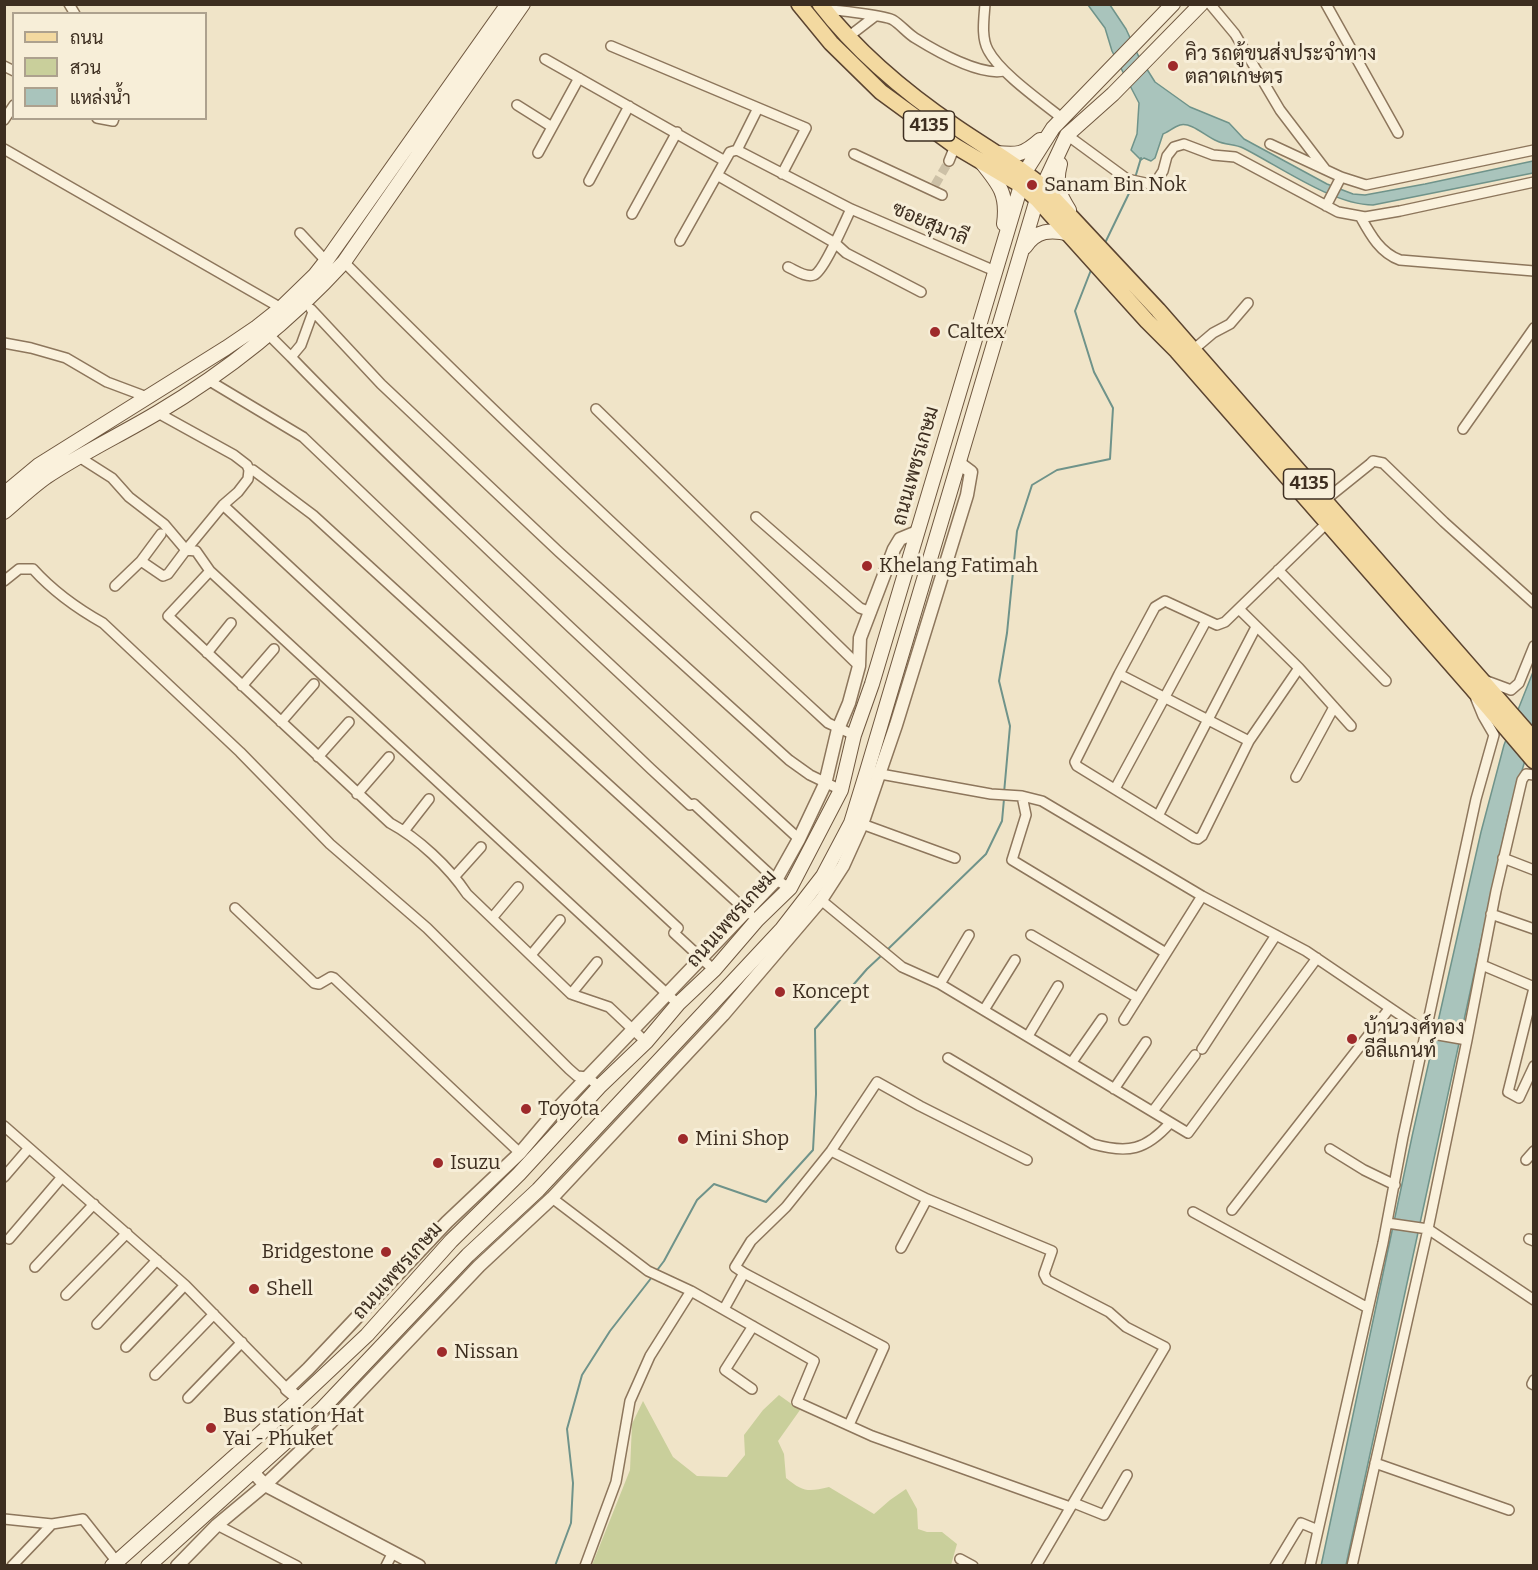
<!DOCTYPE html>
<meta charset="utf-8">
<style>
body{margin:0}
#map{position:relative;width:1538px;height:1570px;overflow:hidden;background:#f0e4c8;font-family:Bitter,Sarabun,serif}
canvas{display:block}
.frame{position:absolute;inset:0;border:6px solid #3d2e20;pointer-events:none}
.legend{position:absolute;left:12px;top:12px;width:195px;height:108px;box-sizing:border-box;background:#f7eed8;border:2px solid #ada18e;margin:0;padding:8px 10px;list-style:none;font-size:18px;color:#3d2e20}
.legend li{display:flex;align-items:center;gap:12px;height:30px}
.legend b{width:30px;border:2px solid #ada18e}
</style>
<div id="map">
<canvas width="1538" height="1570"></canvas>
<div class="frame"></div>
<ul class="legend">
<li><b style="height:8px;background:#f3d9a0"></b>ถนน</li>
<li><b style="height:16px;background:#c9cf9b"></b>สวน</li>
<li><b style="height:16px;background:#a9c4bc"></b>แหล่งน้ำ</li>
</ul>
</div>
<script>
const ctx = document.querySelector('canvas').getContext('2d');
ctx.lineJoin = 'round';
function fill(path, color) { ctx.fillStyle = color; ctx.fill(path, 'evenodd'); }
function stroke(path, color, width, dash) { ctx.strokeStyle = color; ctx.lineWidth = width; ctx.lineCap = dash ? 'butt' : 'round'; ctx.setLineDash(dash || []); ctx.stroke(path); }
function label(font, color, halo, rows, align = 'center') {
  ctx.font = font + ' Bitter,Sarabun,serif'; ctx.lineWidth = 6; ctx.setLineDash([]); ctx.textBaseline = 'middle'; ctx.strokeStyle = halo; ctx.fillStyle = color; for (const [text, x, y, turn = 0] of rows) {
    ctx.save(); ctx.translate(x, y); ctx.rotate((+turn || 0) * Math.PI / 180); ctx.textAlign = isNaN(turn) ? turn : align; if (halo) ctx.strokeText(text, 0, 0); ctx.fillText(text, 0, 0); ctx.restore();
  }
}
const green = new Path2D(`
 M 779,1395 L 800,1410 L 778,1441 L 784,1454 L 786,1478 C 803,1492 808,1492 829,1487 L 874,1514 L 890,1500 L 906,1489 L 917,1509 L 918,1529 L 927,1532 L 942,1532 L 957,1544 L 951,1565 L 592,1565 L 630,1470 L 632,1424 L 643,1401 L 673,1457 L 697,1476 L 727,1477 L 745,1455 L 744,1435 L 763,1410 Z`);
const water = new Path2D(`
 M 1088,5 L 1110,5 L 1126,29 L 1138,55 L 1155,82 L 1190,107 L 1229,123 L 1244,139 L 1327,184 L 1353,194 L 1365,195 L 1425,184 L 1533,161 L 1533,173 L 1373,205 C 1333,205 1279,166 1243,148 C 1235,144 1225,145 1217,141 C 1206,137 1192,122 1180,125 C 1174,127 1168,132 1163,134 L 1155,158 L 1151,161 L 1144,158 L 1141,160 L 1131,150 L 1137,134 L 1139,103 L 1112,51 L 1105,28 Z
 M 1533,672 L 1533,734 L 1508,817 L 1346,1565 L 1321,1566 L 1413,1132 L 1481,832 L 1504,745 Z`);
const stream = new Path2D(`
 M 1135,178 L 1141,158
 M 1105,243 L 1134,183
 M 1004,793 L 1010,726 L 999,681 L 1007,633 L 1017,531 L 1032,485 L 1057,470 L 1110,459 L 1113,408 L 1094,372 L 1075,311 L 1091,270
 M 886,951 L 986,854 L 1002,821 L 1004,799
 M 655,1273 L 664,1261 L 697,1200 L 714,1184 L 766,1202 L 813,1150 L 816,1094 L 815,1029 L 867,969 L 882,955
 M 555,1566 L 571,1523 L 573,1483 L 567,1429 L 582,1375 L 610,1331 L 652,1277`);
const minorTunnel = new Path2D(`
 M 935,185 L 949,161`);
const minor = new Path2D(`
 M 69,4 L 75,14
 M 985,4 C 984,19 981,37 988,50 C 1000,73 1042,102 1063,119
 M 1210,4 L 1235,34 L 1280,110 L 1325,169
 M 1326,4 L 1398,133
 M 825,10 C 832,9 887,16 893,20 C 901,25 907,33 915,38 C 936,51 980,76 1004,71
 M 848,37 L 874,17
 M 611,46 L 806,128 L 782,174
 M 545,59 L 725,161
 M 4,66 L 14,71
 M 517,105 L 552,127
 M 97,118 L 113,121 L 114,118
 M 4,120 L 14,105
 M 1067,135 L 1127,179 L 1150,184 L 1157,180 L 1163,171 L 1167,156 L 1174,147 L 1184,144 L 1213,155 L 1235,157 L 1338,212 L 1365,217 L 1400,211 L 1534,182
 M 1270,144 L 1341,177 L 1366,185 L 1534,150
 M 4,149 L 281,308
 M 737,150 L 758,108
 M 538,153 L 579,78
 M 854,154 L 942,195
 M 949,161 L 955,146
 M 717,175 L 835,243 L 846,253 L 921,292
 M 589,181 L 629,106
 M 1326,206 L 1341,177
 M 632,214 L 677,132
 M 1360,216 C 1370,234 1380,253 1400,260 L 1534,271
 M 300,233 L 326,261
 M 680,241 L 730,152 L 737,150 L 851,209 L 995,271
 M 344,262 C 501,421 664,572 828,723 L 854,735
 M 788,267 C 795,270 806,278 814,275 C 824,271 845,221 851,209
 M 311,309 L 381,384 L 559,552 L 789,760 L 810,775 L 841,790
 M 313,312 L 301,345 L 291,357 C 357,426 427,491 496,557 C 596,652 697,746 799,839
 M 268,334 L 291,357
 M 4,343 L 31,348 L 66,358 L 107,382 L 147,397
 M 1193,350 L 1213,333 L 1230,324 L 1248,303
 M 208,380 L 303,437 L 651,769 L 690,805 L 694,804 L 776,880 L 790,888
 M 596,409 L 859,666
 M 158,413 L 234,455 L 247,465 L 249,470 L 248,479 L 238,492 L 223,505 L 186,550 L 196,551 L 210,571 L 678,1004
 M 1463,429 L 1534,328
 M 79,457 L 112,478 L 129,497 L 164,524 L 186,550 L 168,574 L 163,576 L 141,561
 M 249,470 L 253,470 L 313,515 L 750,914
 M 1324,501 L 1370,464 L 1373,461 L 1383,463 L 1444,522 L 1534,603
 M 223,505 L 678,928 L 674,933 L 714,970
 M 756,517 L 860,608 L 871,612
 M 1278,570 L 1386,681
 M 210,571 L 168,616 L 390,823 C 418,838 449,867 467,894 L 571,994 L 609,1007 L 646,1042
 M 4,581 L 19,569 L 33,569 C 52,590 78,609 103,623 L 240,752 L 330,844 L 427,928 L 569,1069 L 577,1076 L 588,1077 L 599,1087
 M 115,586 L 141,561 L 161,534
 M 1239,609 L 1299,668 L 1249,741 L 1202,836 L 1198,839 L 1194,838 L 1077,766 L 1075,762 L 1119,674 L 1155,607 L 1165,601 L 1217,625 L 1225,622 L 1327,523
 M 207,653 L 231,623
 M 1299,668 L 1351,726
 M 1119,674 L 1249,741
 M 1484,680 L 1511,690 L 1519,683 L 1534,646
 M 242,686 L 274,649
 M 281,722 L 314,684
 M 318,757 L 349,722
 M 875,773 L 991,794 L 1022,796 L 1042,801 L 1202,896 L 1306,951 L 1427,1033 L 1467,1040
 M 1296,777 L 1334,707
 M 1115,789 L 1206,621
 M 357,794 L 389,757
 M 1022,796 L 1026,815 L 1012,860 L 1166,953
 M 1158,816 L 1256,627
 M 862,824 L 955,858
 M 404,831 L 429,799
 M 1503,858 L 1534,870
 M 455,876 L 481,847
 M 821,900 L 902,967 L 940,984 L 1188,1133 L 1317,958
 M 235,908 L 314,983 L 319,984 L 331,977 L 334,978 L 520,1153
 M 1491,914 L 1534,929
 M 492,918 L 518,887
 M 1031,935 L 1138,998
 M 531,955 L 560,920
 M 1482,965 L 1534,987
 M 940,984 L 969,935
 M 1534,988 L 1508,1092 L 1519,1098 L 1534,1066
 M 571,994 L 597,962
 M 984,1010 L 1015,960
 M 1124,1020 L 1202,896
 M 1028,1036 L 1058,986
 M 1202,1049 L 1276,935
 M 948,1058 L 1093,1144 C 1128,1154 1146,1150 1170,1123
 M 1072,1062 L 1102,1019
 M 1114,1089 L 1146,1042
 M 1153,1111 L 1195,1055
 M 4,1126 L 185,1285 L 287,1389
 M 1330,1149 L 1364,1170 L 1395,1185
 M 831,1151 L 927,1199 L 1052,1251 L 1044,1274 L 1047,1280 L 1109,1312 L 1126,1327 L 1165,1347 L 1036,1566
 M 1526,1160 L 1534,1151
 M 4,1177 L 29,1148
 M 552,1198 L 648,1271 L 691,1291 L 814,1361 L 797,1402 L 872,1436 L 1070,1507
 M 1232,1210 L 1389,1009
 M 1193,1212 L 1368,1308
 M 1387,1223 L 1428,1229 L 1534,1300
 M 9,1239 L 62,1177
 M 1529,1239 L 1534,1241
 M 901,1248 L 927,1199
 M 35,1267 L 94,1204
 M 744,1273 L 884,1347 L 849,1425
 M 66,1295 L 127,1233
 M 724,1309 L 744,1273 L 735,1267 L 751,1241 L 786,1207 L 831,1151 L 877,1082 L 920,1106 L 1027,1160
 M 97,1324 L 157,1260
 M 126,1347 L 185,1285
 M 155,1375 L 214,1314
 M 1534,1380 L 1532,1384 L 1534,1385
 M 752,1389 L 725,1370 L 753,1326
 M 188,1398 L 242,1342
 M 1375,1463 L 1509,1510
 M 1074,1503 L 1104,1515 L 1127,1475
 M 4,1519 L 52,1524 L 83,1519 L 117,1562
 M 217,1525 L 297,1566
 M 960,1559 L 973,1566
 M 12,1566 L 52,1524
 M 386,1566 L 393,1552
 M 585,1566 L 616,1482 L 630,1401 L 650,1356 L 691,1291
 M 1275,1566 L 1301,1523 L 1318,1530
 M 1310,1566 L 1383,1243 L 1403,1137 L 1476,799 L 1494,735 L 1483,716 L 1476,699
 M 1352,1566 L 1428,1229 L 1467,1040 L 1496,891 L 1522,780 L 1526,774 L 1534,775`);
const tertiary = new Path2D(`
 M 299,1399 L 287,1389 L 308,1369 L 447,1222 L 520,1153 L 558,1108 L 776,880 L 799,839 L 825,784 L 838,729 L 849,703 L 859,666 L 860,638 L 894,549 L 900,539 L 917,532
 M 253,1472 L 265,1485 L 419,1566
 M 177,1566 L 217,1525 L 265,1485 L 330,1423 L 479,1266 L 552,1198 L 723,1015 L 821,900 L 843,866 L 862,824 L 896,725 L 967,495 L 971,472 L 959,463`);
const secondary = new Path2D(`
 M 996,153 C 1018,155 1023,155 1040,140
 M 982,163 C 1000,185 1008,195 1004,224
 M 1060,164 C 1055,183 1058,193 1069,210
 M 1025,247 C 1036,230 1051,229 1070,234
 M 4,494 L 39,465 L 226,348 L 257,327 L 281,308 L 315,275 L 326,261 L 508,4
 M 4,512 C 18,500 32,487 46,477 C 82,453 120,435 157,413 C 226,372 290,321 344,262 L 523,4
 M 112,1566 L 299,1399 L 367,1335 L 451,1241 L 519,1174 L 599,1087 L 646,1042 L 678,1004 L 714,970 L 757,920 L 790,888 L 841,790 L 854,735 L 872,684 L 1025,172 L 1053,128 L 1173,4
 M 148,1566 L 321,1410 L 468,1255 L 538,1190 L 782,929 L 823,876 L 851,823 L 867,771 L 1037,199 L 1067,135 L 1113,94 L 1201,4`);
const primary = new Path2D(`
 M 799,4 L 831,43 L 881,92 L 955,146 L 1021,185 L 1037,199 L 1147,321 L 1177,351 L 1472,688 L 1534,761
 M 820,4 C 857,52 906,93 956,127 C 985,147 1016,164 1043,187 L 1158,310 L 1534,740`);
const markers = [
 [1173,66,6,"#9e2a2b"],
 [1032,185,6,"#9e2a2b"],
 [935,332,6,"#9e2a2b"],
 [867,566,6,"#9e2a2b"],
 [780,992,6,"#9e2a2b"],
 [1352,1039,6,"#9e2a2b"],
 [526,1109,6,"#9e2a2b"],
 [683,1139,6,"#9e2a2b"],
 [438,1163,6,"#9e2a2b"],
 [386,1252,6,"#9e2a2b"],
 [254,1289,6,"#9e2a2b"],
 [442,1352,6,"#9e2a2b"],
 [211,1428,6,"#9e2a2b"]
];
const shields = [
 [929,126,51],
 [1309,484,51]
];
const shieldNames = [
 ["4135",929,126],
 ["4135",1309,484]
];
const poiNames = [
 ["คิว รถตู้ขนส่งประจำทาง",1185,54],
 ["ตลาดเกษตร",1185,77],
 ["Sanam Bin Nok",1044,185],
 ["Caltex",947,332],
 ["Khelang Fatimah",879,566],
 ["Koncept",792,992],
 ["บ้านวงศ์ทอง",1364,1028],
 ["อีลีแกนท์",1364,1051],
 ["Toyota",538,1109],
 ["Mini Shop",695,1139],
 ["Isuzu",450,1163],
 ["Bridgestone",374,1252,"right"],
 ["Shell",266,1289],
 ["Nissan",454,1352],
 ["Bus station Hat",223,1416],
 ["Yai - Phuket",223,1439]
];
const streetNames = [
 ["ซอยสุมาลี",930,224,23],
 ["ถนนเพชรเกษม",916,466,-74],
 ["ถนนเพชรเกษม",732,919,-48],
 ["ถนนเพชรเกษม",398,1271,-48]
];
fill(green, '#c9cf9b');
fill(water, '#a9c4bc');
stroke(water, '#6f938a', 1.5);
stroke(stream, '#6f938a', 2);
stroke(minorTunnel, '#ccc0a6', 9, [9, 4.5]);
stroke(minor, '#8d765c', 12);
stroke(tertiary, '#8d765c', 15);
stroke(secondary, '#6f573f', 16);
stroke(primary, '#5b4430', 18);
stroke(minor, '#faf1dc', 9);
stroke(tertiary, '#faf1dc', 12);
stroke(secondary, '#faf1dc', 14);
stroke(primary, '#f3d9a0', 15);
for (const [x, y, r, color] of markers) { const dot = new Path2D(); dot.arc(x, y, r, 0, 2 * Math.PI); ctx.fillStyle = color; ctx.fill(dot); stroke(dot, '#f7eed8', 2); }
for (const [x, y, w] of shields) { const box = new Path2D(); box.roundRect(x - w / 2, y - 15, w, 30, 4.5); ctx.fillStyle = '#f7eed8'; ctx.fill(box); stroke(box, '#3d2e20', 1.5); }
label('bold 18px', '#3d2e20', null, shieldNames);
label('20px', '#3d2e20', '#f7eed8', poiNames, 'left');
label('20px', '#3d2e20', '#f7eed8', streetNames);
</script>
